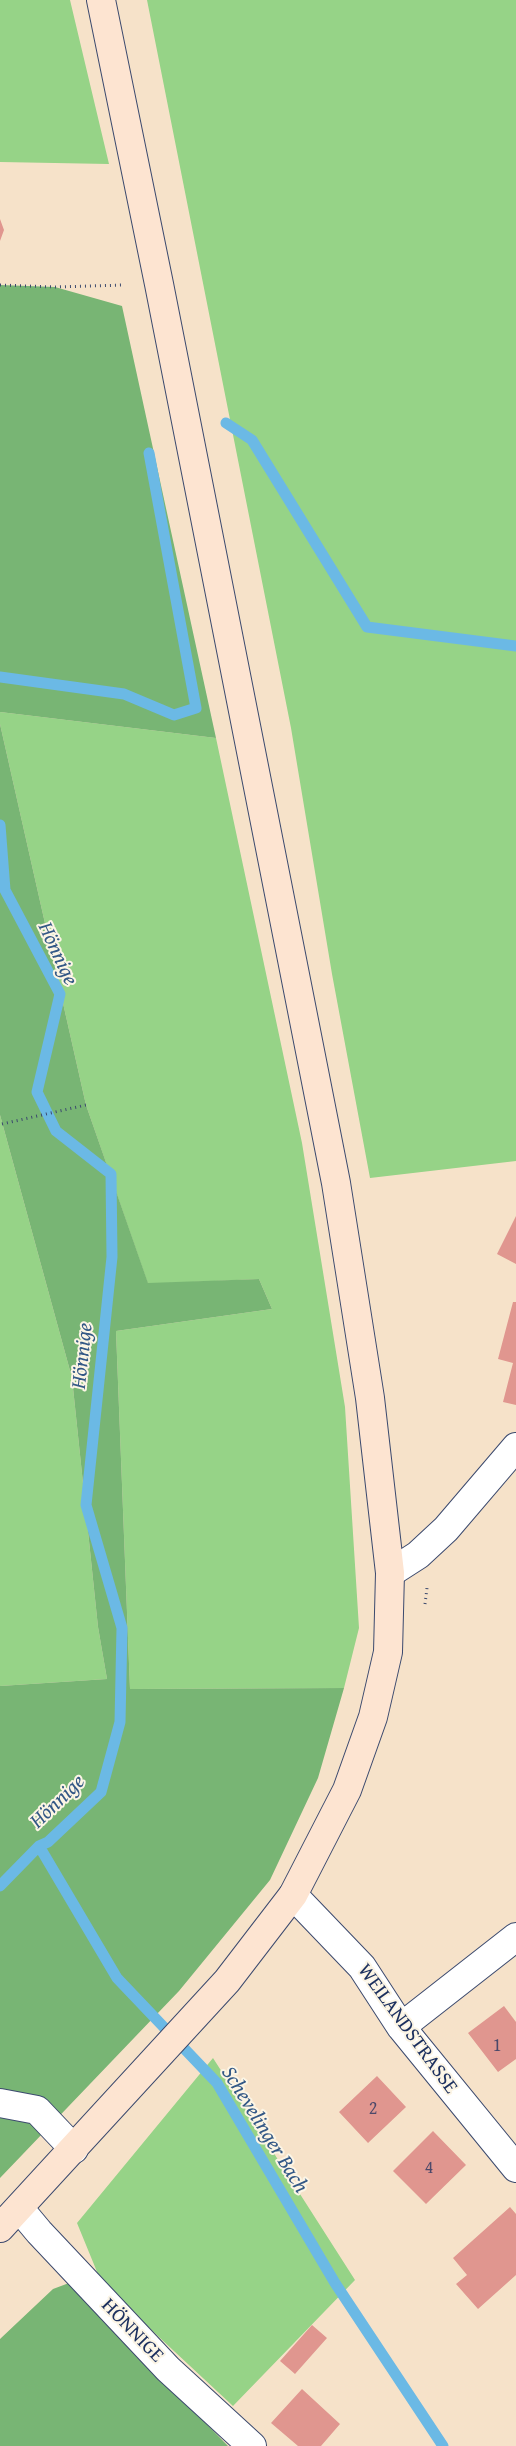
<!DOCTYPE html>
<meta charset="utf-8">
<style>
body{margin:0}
canvas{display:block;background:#f6e2c9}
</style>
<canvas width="516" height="2446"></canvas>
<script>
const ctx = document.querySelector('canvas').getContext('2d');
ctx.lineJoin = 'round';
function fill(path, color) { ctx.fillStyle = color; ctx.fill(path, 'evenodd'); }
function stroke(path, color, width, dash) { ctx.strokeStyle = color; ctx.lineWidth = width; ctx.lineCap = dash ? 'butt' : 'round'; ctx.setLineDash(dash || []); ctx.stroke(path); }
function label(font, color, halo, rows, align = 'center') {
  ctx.font = font + ' "Gentium Book Plus",serif'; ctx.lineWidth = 4; ctx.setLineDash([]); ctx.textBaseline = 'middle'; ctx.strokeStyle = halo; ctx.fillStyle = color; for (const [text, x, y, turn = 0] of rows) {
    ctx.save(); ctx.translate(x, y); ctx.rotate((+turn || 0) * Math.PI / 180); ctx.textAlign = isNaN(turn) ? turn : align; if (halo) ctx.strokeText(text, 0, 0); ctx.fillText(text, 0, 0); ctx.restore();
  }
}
const green = new Path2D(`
 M 0,0 L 70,0 L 109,164 L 0,162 Z
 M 147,0 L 516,0 L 516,1161 L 370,1178 L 332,974 L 291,728 Z
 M 0,712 L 216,738 L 302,1143 L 345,1407 L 359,1628 L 344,1688 L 130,1689 L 116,1331 L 272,1309 L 259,1279 L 148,1284 L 86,1105 L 0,724 Z
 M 0,1115 L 72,1378 L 98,1627 L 107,1679 L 0,1686 Z
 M 213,2058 L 355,2280 L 233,2406 L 102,2284 L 77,2223 Z`);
const forest = new Path2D(`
 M 0,285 L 55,287 L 122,306 L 216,738 L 0,712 Z
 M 0,724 L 86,1105 L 148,1283 L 259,1279 L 272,1309 L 116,1331 L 130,1689 L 344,1688 L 318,1778 L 270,1880 L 179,1991 L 0,2178 L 0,1686 L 107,1679 L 98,1627 L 72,1378 L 0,1115 Z
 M 69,2283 L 228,2446 L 0,2446 L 0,2339 L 53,2289 Z`);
const stream = new Path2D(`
 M 226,423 L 252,440 L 367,627 L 516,646
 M 0,677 L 124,694 L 174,715 L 196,708 L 149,453
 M 0,825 L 5,890 L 60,994 L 37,1092 L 56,1131 L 111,1174 L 112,1257 L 86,1505 L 122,1628 L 120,1722 L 101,1792 L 48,1842 L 39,1846 L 0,1886
 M 39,1846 L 117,1978 L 217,2083 L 335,2283 L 443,2446`);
const building = new Path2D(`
 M 0,219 L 4,230 L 0,241 Z
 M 516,1216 L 516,1264 L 497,1254 Z
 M 513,1302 L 516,1302 L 516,1405 L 503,1402 L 513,1363 L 498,1359 Z
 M 504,2006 L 516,2022 L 516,2059 L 498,2072 L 468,2033 Z
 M 377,2076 L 406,2107 L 368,2143 L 339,2112 Z
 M 433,2131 L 466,2165 L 426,2204 L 393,2171 Z
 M 510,2207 L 516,2214 L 516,2275 L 478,2309 L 456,2284 L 467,2275 L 453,2258 Z
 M 312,2325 L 327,2338 L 295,2374 L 280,2361 Z
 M 302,2389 L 340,2424 L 321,2446 L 298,2446 L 271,2423 Z`);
const path = new Path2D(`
 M 0,285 L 55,287 L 124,285
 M 2,1124 L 86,1105
 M 425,1604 L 427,1588`);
const minor = new Path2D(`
 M 390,1573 L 418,1555 L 446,1529 L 516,1447
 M 293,1895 L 362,1967 L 401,2027 L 516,2168
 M 401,2027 L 516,1937
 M 0,2103 L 37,2110 L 74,2149
 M 19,2208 L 39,2232 L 168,2369 L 252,2446`);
const secondary = new Path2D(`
 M 0,2228 L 227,1981 L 293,1895 L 347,1790 L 373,1717 L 388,1652 L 390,1573 L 370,1398 L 336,1183 L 159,284 L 101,0`);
const numberNames = [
 ["1",497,2046],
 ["2",373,2109],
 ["4",429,2168]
];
const streetNames = [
 ["WEILANDSTRASSE",407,2029,54],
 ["HÖNNIGE",132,2331,46]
];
const waterNames = [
 ["Hönnige",57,954,65],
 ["Hönnige",83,1356,-84],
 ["Hönnige",58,1802,-44],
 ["Schevelinger Bach",264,2130,58]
];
fill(green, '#96d387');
fill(forest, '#78b574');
stroke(stream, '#6bb9e5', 11);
fill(building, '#e0968f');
stroke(minor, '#3c4a6e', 30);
stroke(secondary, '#3c4a6e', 30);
stroke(path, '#3c4a6e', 3, [1, 4]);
stroke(minor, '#fff', 28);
stroke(secondary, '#fde4d1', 28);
label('18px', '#4c496a', null, numberNames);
label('20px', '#1b2f5e', '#fcf5e5', streetNames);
label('italic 21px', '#335886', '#fcf5e5', waterNames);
</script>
